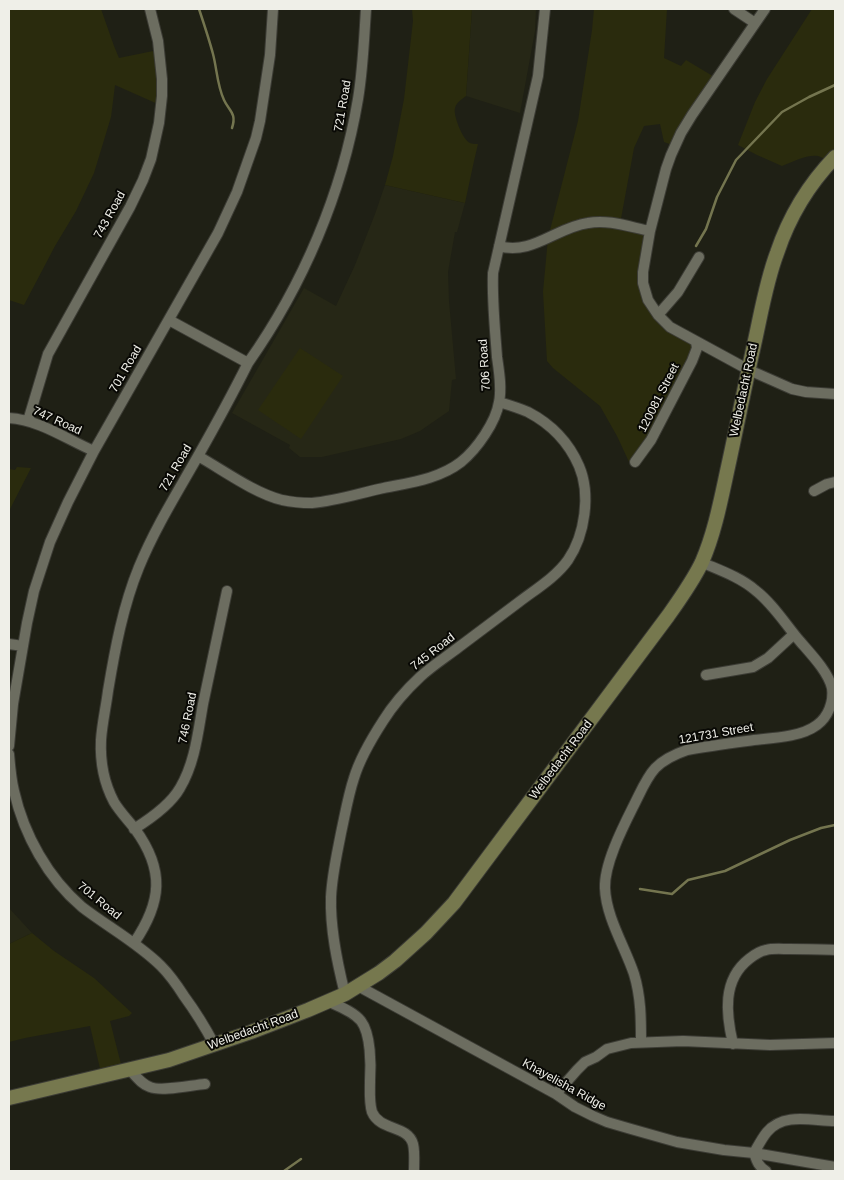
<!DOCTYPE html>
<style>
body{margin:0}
#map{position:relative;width:844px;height:1180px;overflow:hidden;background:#1f2015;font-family:Helvetica,sans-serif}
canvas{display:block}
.frame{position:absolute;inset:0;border:10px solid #efefe8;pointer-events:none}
</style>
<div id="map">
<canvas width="844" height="1180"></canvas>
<div class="frame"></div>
</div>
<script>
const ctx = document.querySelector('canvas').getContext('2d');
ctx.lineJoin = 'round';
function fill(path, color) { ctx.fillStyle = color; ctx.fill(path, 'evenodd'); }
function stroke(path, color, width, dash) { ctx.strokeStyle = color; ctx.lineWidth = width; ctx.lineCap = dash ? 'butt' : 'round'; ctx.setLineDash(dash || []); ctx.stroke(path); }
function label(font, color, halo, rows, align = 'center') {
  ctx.font = font + ' Helvetica,sans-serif'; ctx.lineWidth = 4; ctx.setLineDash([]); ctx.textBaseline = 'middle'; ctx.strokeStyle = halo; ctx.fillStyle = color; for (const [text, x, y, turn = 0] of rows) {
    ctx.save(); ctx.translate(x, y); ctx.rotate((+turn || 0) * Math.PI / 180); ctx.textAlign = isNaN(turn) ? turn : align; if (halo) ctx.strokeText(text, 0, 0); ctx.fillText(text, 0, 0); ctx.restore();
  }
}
const built = new Path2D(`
 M 472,9 L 536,9 L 535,31 L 520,113 L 466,96 Z
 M 385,185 L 465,203 L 457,232 L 455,232 L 448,272 L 449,301 L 456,379 L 452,380 L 449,411 L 420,431 L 401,439 L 322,457 L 300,457 L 289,448 L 290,445 L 232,413 L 304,288 L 336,306 L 355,265 L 375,214 Z
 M 9,908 L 32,933 L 9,944 Z`);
const green = new Path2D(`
 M 9,9 L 101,9 L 114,46 L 119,58 L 158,50 L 160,105 L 115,85 L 111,117 L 94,173 L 76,211 L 55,246 L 24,305 L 9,300 L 9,301 Z
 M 412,9 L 472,9 L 466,96 C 462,99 456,103 455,108 C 453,116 463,140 470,143 C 471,144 478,144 478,144 L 474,161 L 465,203 L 385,185 L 393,156 L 404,99 L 413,21 Z
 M 594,9 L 667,9 L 664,58 L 681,66 L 686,60 L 716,78 L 675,146 L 664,142 L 660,124 L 644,126 L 634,148 L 620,224 L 650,230 L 644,255 L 648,301 L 696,348 L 635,461 L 629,462 L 617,436 L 600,406 L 553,368 L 547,361 L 543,292 L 548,238 L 578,121 L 592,30 Z
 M 812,9 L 835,9 L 835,158 L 829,163 C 826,160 822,157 818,156 C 808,154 792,162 782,166 L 757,155 L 738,145 L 755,102 L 767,79 Z
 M 300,348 L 343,376 L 301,439 L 258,410 Z
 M 17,467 L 31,468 L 9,511 L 9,469 L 15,470 Z
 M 32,933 L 54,951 L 94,978 L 132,1013 L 129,1016 L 110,1021 L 123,1072 L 102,1077 L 90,1026 L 25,1038 L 9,1042 L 9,944 Z`);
const stream = new Path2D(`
 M 199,9 C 204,24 209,39 213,54 C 217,69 217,85 224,100 C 229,111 237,113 232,128
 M 696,246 L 706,229 L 717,197 L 736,160 L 782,112 L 809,97 L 835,85
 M 640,889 L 672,894 L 688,880 L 725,871 L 790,840 L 821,828 L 835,825
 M 284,1171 L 301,1159`);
const street = new Path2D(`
 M 734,9 L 755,23
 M 765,9 L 692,115 L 681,133 L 671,155 L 666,169 L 650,231 L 643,272 L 643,283 L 648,300 L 658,315 L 670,327 L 749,370 L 792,389 L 806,392 L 835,394
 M 499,246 C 531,256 557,227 588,223 C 608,219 630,227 650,231
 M 658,315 L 678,292 L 699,257
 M 169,320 L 248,363
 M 9,418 C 40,420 66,439 94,451
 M 28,421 L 48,354 L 130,207 L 143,180 L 151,159 L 159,123 L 162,96 L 162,79 L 158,41 L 150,9
 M 198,456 C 223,470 254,493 282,500 C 291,502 302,503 312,503 C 334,501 357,494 379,489 C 406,483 438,480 461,462 C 477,449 496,422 499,402 C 502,388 499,371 497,357 C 495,329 492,301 493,273 L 538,76 L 545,9
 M 635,462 L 651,440 L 692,361 L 697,348 L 696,342
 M 814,491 L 827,484 L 835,482
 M 9,644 L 23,646
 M 706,675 L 753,667 L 768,658 L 794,634
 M 9,746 L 13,704 L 27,623 L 34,591 L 50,542 L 68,502 L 94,451 L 218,233 L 237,192 L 256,138 L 260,121 L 270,55 L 273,9
 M 9,754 C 10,766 11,779 14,791 C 24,835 48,878 82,907 C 108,927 138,943 161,966 C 170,975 177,985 184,996 C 195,1011 205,1027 214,1044
 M 134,829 C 150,819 171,804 180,788 C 195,763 198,732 203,704 C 211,666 219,628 227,591
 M 134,943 C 162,902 165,870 135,829 C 128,820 120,812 114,802 C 104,783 100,761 101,740 C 102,724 106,707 108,691 C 115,649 123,606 139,567 C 155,528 177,493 198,456 C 215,426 232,395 248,363 C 303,285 342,194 358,99 C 363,69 364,39 366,9
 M 358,986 L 556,1094 L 575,1107 L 593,1116 L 607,1122 L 631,1129 L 677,1142 L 724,1150 L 754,1153 L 835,1167
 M 345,994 C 337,962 330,929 331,897 C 332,875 337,854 341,833 C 345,815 348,796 354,778 C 360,758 372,738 383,721 C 393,705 406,690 420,677 C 432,666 446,657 459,647 C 479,632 499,617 519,602 C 536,589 556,577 568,560 C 585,535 591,494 579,466 C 569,443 551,424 528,412 C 519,408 509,405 499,402
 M 327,1001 C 338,1006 353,1011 361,1021 C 371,1034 371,1065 370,1081 C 370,1091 369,1102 372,1112 C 380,1131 408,1125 413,1144 C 415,1152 414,1163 414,1171
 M 641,1042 C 641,1019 641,997 634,974 C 625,947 606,917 605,888 C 604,864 623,827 634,805 C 649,775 652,762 687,750 C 709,746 732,743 754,740 C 774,738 801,737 817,725 C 828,717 834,702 832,688 C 828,671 809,652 798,639 C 784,622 772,603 755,590 C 740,577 719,570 701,562
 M 733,1044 C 726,1014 722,980 749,959 C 754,955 760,951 766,950 C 773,948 782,949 789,949 C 804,949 820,949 835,950
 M 129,1069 C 136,1076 141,1084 150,1087 C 162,1092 192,1085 205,1084
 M 556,1094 L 577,1070 L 585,1062 L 596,1057 L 607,1049 L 631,1043 L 683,1041 L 770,1045 L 835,1043
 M 766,1171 C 759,1167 757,1162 754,1153 C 758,1146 762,1138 767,1132 C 784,1112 812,1121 835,1121`);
const secondary = new Path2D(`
 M 9,1098 L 169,1060 L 251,1032 L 308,1010 L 345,994 L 379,973 L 395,961 L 426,933 L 454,903 L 668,616 C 680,599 693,581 702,562 C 715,532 721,499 728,467 C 737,426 745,385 754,345 C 761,314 766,282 777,253 C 789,217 809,184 835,157`);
const streetNames = [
 ["721 Road",343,106,-80],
 ["743 Road",110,215,-61],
 ["706 Road",485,365,-94],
 ["701 Road",126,369,-60],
 ["Welbedacht Road",744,390,-78],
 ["120081 Street",659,398,-63],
 ["747 Road",57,421,24],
 ["721 Road",176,468,-60],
 ["745 Road",433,652,-38],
 ["746 Road",188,718,-79],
 ["121731 Street",716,734,-10],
 ["Welbedacht Road",561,760,-53],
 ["701 Road",99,901,39],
 ["Welbedacht Road",253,1030,-20],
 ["Khayelisha Ridge",564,1085,29]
];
fill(built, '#262716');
fill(green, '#2a2b0d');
stroke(stream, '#74754f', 2.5);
stroke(street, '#3c3c35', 12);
stroke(secondary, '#3c3c35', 16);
stroke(street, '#6c6d60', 10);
stroke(secondary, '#76784e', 14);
label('12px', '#efefe8', '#090905', streetNames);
</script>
